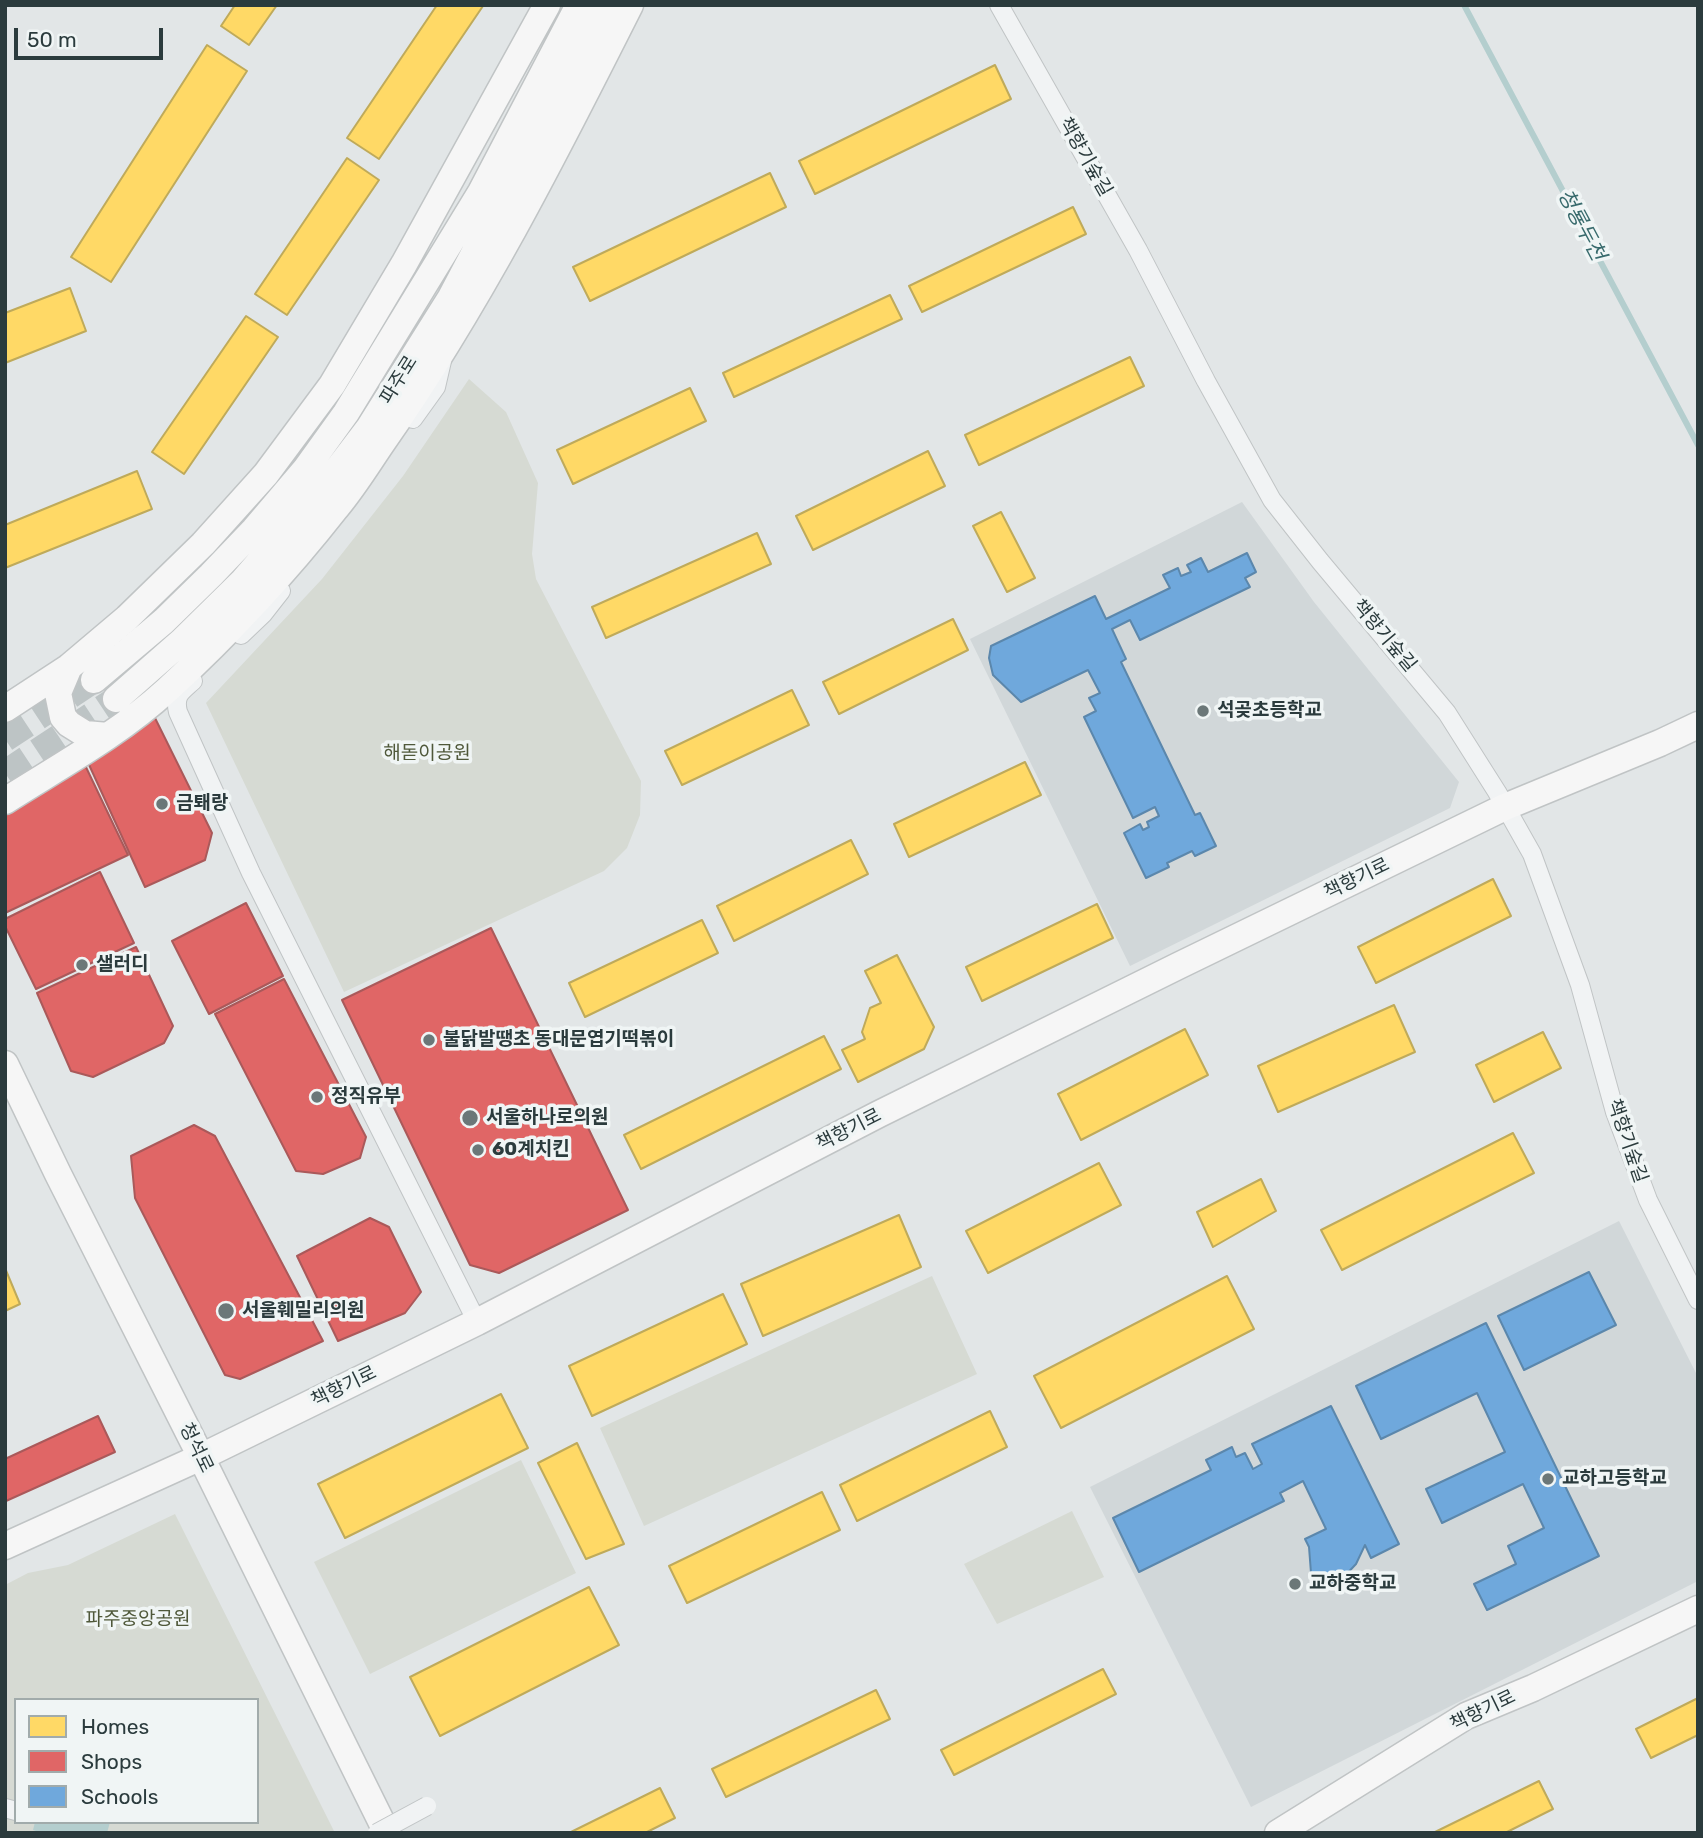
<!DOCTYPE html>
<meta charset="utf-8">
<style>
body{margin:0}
#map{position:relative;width:1703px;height:1838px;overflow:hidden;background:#e2e6e7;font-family:Rubik,sans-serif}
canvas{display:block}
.frame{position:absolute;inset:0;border:7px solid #2b3b3d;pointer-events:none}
.legend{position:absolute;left:14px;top:1698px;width:245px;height:126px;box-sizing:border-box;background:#f0f5f5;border:2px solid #a1abab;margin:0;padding:9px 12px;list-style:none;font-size:21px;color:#2b3b3d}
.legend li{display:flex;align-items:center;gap:14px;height:35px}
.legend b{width:35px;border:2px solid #a1abab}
.scale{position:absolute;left:14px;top:28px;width:149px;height:32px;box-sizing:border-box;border:4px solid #2b3b3d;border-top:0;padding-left:9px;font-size:21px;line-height:24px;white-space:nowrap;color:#2b3b3d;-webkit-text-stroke:5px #f0f5f5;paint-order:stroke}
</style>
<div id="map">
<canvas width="1703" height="1838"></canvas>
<div class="frame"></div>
<ul class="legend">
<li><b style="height:19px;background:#ffd966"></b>Homes</li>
<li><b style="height:19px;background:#e06666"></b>Shops</li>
<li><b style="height:19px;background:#6fa8dc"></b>Schools</li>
</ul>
<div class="scale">50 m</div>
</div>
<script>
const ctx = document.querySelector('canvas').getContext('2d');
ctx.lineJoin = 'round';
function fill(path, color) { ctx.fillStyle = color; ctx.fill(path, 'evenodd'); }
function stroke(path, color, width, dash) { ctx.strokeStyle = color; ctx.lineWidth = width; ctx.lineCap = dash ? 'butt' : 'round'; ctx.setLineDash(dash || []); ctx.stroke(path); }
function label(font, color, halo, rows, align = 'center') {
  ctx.font = font + ' Rubik,"Noto Sans KR",sans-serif'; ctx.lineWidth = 7; ctx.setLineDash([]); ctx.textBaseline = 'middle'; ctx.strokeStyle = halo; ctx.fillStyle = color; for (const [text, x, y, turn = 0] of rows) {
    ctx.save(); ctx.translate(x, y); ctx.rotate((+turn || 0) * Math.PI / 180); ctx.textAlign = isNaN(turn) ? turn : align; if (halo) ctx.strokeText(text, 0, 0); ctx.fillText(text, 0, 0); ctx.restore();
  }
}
const built = new Path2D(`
 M 1242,502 L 1314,602 L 1459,782 L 1450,808 L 1130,966 L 970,639 Z
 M 1619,1221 L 1698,1377 L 1698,1581 L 1251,1807 L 1090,1487 Z`);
const green = new Path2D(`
 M 469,379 L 506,412 L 538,483 L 532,554 L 536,579 L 641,781 L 640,815 L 627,848 L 604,871 L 344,992 L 206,703 L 322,579 L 403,476 Z
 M 932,1276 L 977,1374 L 644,1526 L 600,1428 Z
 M 521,1460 L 576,1573 L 370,1674 L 314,1562 Z
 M 1072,1511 L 1104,1577 L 997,1624 L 964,1564 Z
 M 175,1514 L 335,1833 L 5,1833 L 5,1585 L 28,1573 L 68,1565 ZM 16,1700 L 257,1700 L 257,1822 L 16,1822 Z`);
const water = new Path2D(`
 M 35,1822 L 110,1822 L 107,1833 L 42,1833 L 33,1830 Z`);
const homes = new Path2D(`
 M 235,5 L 277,5 L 249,45 L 221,26 Z
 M 437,5 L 483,6 L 379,159 L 347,138 Z
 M 207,45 L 247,71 L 111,282 L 71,257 Z
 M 995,65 L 1011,99 L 815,194 L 799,161 Z
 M 347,158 L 379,180 L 287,315 L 255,294 Z
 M 770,173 L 786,207 L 590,301 L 573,267 Z
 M 1073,207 L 1086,234 L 922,312 L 909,286 Z
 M 70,288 L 86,331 L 5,363 L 5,313 Z
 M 890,295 L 902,319 L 734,397 L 723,373 Z
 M 246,316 L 278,337 L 184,474 L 152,452 Z
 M 1130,357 L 1144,386 L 979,465 L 965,435 Z
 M 690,388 L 706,421 L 573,484 L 557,450 Z
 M 928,451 L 945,486 L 813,550 L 796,516 Z
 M 137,471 L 152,509 L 5,568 L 5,525 Z
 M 1001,512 L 1035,578 L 1007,592 L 973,526 Z
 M 757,533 L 771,564 L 606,638 L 592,607 Z
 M 953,619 L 968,650 L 839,714 L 823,682 Z
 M 792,690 L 809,725 L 682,785 L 665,751 Z
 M 1025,762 L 1041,795 L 909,857 L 894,824 Z
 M 851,840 L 868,874 L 734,941 L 717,906 Z
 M 1493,879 L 1511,916 L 1376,983 L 1358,947 Z
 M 1097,904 L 1113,938 L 982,1001 L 966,967 Z
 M 702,920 L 718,953 L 585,1017 L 569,983 Z
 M 897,955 L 934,1027 L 924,1049 L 858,1082 L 842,1050 L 865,1039 L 862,1032 L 870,1008 L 881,1003 L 865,971 Z
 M 1394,1005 L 1415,1052 L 1278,1112 L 1258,1066 Z
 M 1185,1029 L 1208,1075 L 1081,1140 L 1058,1094 Z
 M 1543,1032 L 1561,1068 L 1494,1102 L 1476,1065 Z
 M 824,1036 L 841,1069 L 641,1169 L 624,1135 Z
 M 1513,1133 L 1534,1173 L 1342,1270 L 1321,1230 Z
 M 1099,1163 L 1121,1205 L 988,1273 L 966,1231 Z
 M 1261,1179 L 1276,1211 L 1213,1247 L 1197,1212 Z
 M 899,1215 L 921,1267 L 763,1336 L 741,1284 Z
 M 5,1268 L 20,1304 L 5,1311 Z
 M 1227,1276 L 1254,1329 L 1061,1428 L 1034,1376 Z
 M 723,1294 L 747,1344 L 592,1416 L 569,1366 Z
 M 501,1394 L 528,1448 L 345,1538 L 318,1484 Z
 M 990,1411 L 1007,1447 L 857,1521 L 840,1485 Z
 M 577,1443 L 624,1544 L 586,1559 L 538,1463 Z
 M 822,1492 L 840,1530 L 687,1603 L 669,1566 Z
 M 589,1587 L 619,1645 L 440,1736 L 410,1677 Z
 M 1103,1669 L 1116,1694 L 954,1775 L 941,1750 Z
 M 876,1690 L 890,1719 L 726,1797 L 712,1769 Z
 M 1698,1698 L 1698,1735 L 1651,1758 L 1636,1729 Z
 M 1539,1781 L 1553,1809 L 1505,1833 L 1433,1833 Z
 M 660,1788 L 675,1818 L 645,1833 L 569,1833 Z`);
const shops = new Path2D(`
 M 154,716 L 212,833 L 205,860 L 145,887 L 85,756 Z
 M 84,763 L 128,855 L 5,913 L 5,808 Z
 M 100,872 L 134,943 L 36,989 L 5,926 L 5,919 Z
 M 246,903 L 283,976 L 209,1014 L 172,941 Z
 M 491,928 L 628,1210 L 499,1273 L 470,1265 L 342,1000 Z
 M 136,947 L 173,1026 L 164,1043 L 93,1077 L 71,1071 L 37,993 Z
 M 284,979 L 366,1137 L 360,1158 L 323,1174 L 296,1171 L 215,1014 Z
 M 194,1125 L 215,1136 L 323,1341 L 240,1379 L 225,1375 L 135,1198 L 131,1156 Z
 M 370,1218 L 389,1227 L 421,1292 L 405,1313 L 338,1341 L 297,1256 Z
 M 98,1416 L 115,1452 L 6,1501 L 5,1459 Z`);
const schools = new Path2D(`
 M 1247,553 L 1256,572 L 1245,578 L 1250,587 L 1140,640 L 1130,620 L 1112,629 L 1126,659 L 1121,662 L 1195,815 L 1200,813 L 1216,846 L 1195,856 L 1192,851 L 1167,863 L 1169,867 L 1146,878 L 1124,833 L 1140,824 L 1143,830 L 1149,827 L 1147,822 L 1159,816 L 1155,807 L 1133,818 L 1084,717 L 1096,711 L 1089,698 L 1100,693 L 1088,670 L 1021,702 L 993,675 L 989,658 L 991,646 L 1095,596 L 1106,619 L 1170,588 L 1163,575 L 1178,568 L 1181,576 L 1191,572 L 1187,565 L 1201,558 L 1208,572 Z
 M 1589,1272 L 1616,1325 L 1524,1370 L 1498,1316 Z
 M 1486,1323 L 1599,1556 L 1487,1610 L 1474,1584 L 1516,1564 L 1508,1546 L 1544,1528 L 1523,1484 L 1442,1523 L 1426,1489 L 1505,1452 L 1477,1393 L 1381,1439 L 1356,1386 Z
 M 1331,1406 L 1399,1544 L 1371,1558 L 1365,1545 L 1356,1564 L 1341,1580 L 1326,1584 L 1316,1580 L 1311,1573 L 1309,1547 L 1305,1539 L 1326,1529 L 1303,1481 L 1280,1493 L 1284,1501 L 1139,1572 L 1113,1518 L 1211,1470 L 1206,1460 L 1232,1447 L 1236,1457 L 1245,1453 L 1253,1469 L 1262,1464 L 1252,1444 Z`);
const stream = new Path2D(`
 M 1464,5 L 1698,445`);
const secondaryTunnel = new Path2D(`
 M 5,739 L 94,680
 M 5,773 L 116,699`);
const street = new Path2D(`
 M 999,5 L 1138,250 L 1206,381 L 1272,500 L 1320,561 L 1447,713 L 1497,792 L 1532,854 L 1580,985 L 1615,1112 L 1648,1200 L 1698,1300
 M 413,419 L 436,387 L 442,361
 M 241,635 L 263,614 L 281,591
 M 193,681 C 181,692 174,695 178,712 L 251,873 L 477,1322
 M 5,1808 L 16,1811`);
const secondary = new Path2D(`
 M 69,667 L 58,693 L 63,717 L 69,724 L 85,734 L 108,736
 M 94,680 L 164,621 L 211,575 L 254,530 L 305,470 L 346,413 L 481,192 L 579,5
 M 116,699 L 182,641 L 243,581 L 324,487 L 369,428 L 450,299 L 605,5
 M 5,709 L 69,667 L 127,618 L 203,544 L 266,474 L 332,385 L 404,264 L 547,5
 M 5,801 C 60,766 119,734 167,690 C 228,634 285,573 336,508 C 353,488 367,465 382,443 C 478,306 555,154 630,5
 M 5,1064 L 58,1174 L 201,1457 L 387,1833
 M 5,1546 L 201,1457 L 477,1322 L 879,1114 L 1178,966 L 1505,807 L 1660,743 L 1698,725
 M 1278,1833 L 1466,1716 L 1533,1688 L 1698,1609`);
const streetBridge = new Path2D(`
 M 377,1833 L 427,1806`);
const markers = [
 [1203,711,7,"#6b7778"],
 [162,804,7,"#6b7778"],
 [82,965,7,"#6b7778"],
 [429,1040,7,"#6b7778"],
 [317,1097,7,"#6b7778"],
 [470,1118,9,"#6b7778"],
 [478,1150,7,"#6b7778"],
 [226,1311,9,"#6b7778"],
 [1548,1479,7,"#6b7778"],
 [1295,1584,7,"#6b7778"]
];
const streetNames = [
 ["책향기숲길",1085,157,60],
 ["파주로",399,380,-58],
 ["책향기숲길",1384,636,50],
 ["책향기로",1357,879,-26],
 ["책향기로",849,1130,-27],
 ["책향기숲길",1627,1141,71],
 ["책향기로",344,1387,-26],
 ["청석로",196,1448,64],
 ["책향기로",1483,1711,-26]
];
const poiNames = [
 ["석곶초등학교",1217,711],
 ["금퇘랑",176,804],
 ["샐러디",96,965],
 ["불닭발땡초 동대문엽기떡볶이",443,1040],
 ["정직유부",331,1097],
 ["서울하나로의원",486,1118],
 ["60계치킨",492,1150],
 ["서울훼밀리의원",242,1311],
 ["교하고등학교",1562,1479],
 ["교하중학교",1309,1584]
];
const parkNames = [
 ["해돋이공원",427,754],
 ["파주중앙공원",138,1620]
];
const waterNames = [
 ["청룡두천",1581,225,62]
];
fill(built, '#d1d7d9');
fill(green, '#d6dad3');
fill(water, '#b4cece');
fill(homes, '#ffd966');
stroke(homes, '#bfaa5a', 2);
fill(shops, '#e06666');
stroke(shops, '#aa595a', 2);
fill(schools, '#6fa8dc');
stroke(schools, '#5b87ac', 2);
stroke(stream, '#b4cece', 6);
stroke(secondaryTunnel, '#bdc4c5', 26, [26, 13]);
stroke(street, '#c0c4c5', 20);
stroke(secondary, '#c0c4c5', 29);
stroke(street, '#f1f3f4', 18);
stroke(secondary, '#f6f6f6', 26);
stroke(streetBridge, '#c0c4c5', 20, []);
stroke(streetBridge, '#f1f3f4', 18);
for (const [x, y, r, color] of markers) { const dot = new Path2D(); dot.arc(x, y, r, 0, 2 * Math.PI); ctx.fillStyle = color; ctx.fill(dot); stroke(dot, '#f0f5f5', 2.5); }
label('19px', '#2b3b3d', '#f0f5f5', streetNames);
label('bold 19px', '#2b3b3d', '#f0f5f5', poiNames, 'left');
label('19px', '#4f583a', '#f0f5f5', parkNames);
label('italic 21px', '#396b6d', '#f0f5f5', waterNames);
</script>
